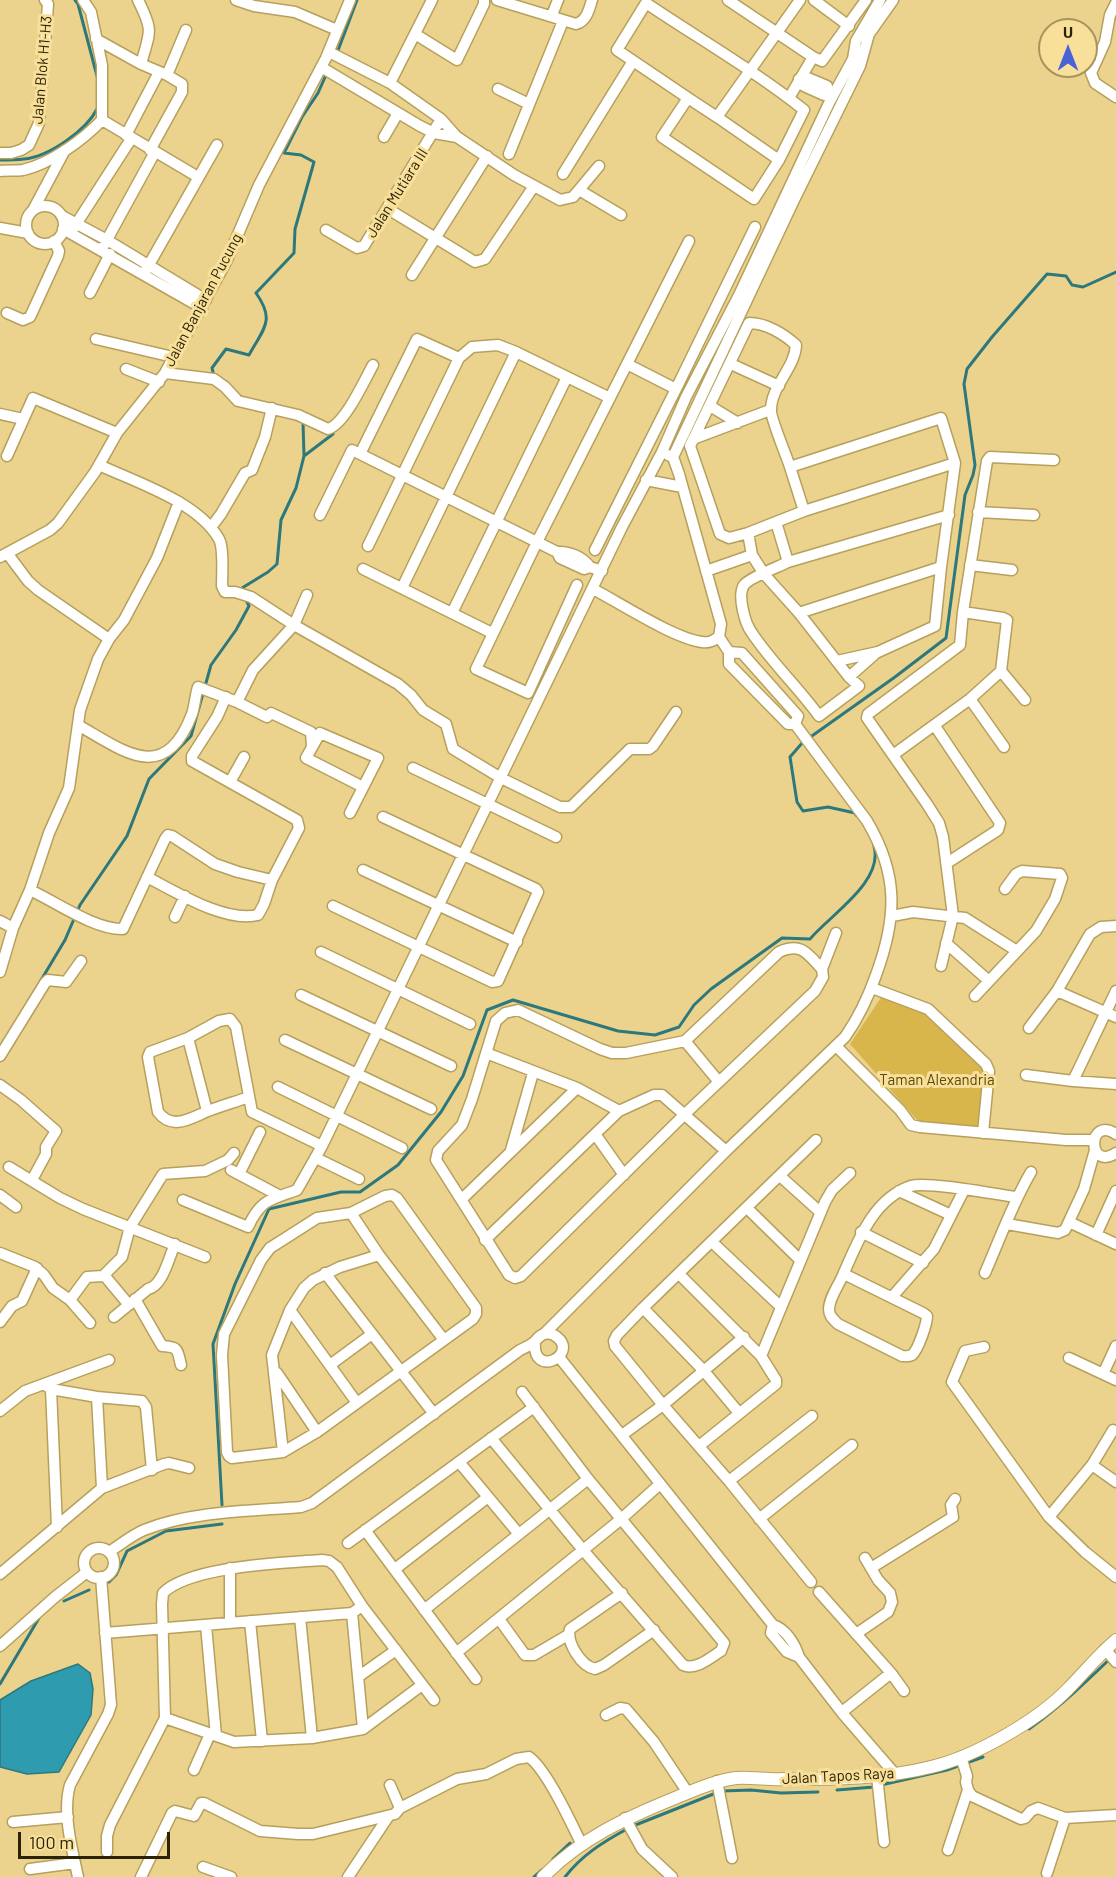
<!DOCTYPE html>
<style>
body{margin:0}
#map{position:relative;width:1116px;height:1877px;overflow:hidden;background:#ebd38e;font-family:Barlow,sans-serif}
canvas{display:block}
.north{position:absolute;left:1038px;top:18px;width:60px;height:60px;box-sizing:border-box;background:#f8e09b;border:2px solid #a6945f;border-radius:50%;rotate:0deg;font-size:16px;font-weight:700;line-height:24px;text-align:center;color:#2c2306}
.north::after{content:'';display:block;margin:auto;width:21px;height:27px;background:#4b61d6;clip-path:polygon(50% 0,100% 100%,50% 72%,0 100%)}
.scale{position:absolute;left:18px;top:1832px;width:152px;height:27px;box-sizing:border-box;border:3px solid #2c2306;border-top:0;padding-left:8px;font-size:18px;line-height:21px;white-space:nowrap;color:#2c2306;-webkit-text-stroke:4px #f8e09b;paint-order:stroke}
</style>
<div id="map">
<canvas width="1116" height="1877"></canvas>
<div class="north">U</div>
<div class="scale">100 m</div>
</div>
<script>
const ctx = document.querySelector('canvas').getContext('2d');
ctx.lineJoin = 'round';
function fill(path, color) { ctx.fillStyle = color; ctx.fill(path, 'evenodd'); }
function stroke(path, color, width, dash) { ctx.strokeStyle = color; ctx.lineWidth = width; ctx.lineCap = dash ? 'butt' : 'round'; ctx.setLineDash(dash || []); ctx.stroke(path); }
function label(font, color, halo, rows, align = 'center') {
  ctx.font = font + ' Barlow,sans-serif'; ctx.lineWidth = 6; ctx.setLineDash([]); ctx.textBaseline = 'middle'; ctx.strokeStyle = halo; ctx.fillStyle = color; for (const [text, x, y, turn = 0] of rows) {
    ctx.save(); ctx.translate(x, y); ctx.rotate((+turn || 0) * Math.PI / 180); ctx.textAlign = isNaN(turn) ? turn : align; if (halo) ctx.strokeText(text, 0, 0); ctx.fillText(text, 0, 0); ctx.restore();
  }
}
const green = new Path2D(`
 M 882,996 L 925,1011 L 985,1067 L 978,1129 L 918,1121 L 850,1044 Z`);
const water = new Path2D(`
 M 78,1664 L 90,1673 L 93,1689 L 91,1715 L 59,1772 L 27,1774 L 0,1767 L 0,1700 L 31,1681 Z`);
const stream = new Path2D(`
 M 75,0 L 78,4 L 97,76
 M 337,53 L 357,0
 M 0,160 C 8,160 16,160 24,159 C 48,157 86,131 97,109
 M 214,376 L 212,368 L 226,349 L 249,355 C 263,329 276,321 256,293 L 294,253 L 295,229 L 314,162 L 301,155 L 284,153 L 302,117 L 318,93 L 326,75
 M 303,422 L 304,456
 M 242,590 L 242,588 L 268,572 L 277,564 L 281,520 L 296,488 L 304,456 L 333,434
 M 809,738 L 895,677 L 946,638 L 965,495 L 973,475 L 975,465 L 964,384 L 967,369 L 992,337 L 1047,274 L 1066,276 L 1072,285 L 1083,287 L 1116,272
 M 803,742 L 790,757 L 797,802 L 803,811 L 828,807 L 855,813 L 856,815
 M 28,1002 L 65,940 L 80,905 L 127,836 L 149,779 L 191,736 L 211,665 L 236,630 L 249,606 L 246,600
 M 222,1505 L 213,1344 L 235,1284 L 269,1209 L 341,1192 L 360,1192 L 398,1165 L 441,1112 L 463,1076 L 487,1010 L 513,1000 L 618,1031 L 655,1035 L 679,1027 L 694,1005 L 711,989 L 782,938 L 810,939 C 830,915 884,882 874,846
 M 109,1582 L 116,1575 L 127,1551 L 166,1531 L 222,1524
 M 64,1601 L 89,1590
 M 0,1684 L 39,1618
 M 1029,1729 C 1060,1707 1088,1680 1116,1653
 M 881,1785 L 947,1770 L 983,1757
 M 837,1790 L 874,1787
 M 722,1791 L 751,1790 L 781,1793 L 818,1792
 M 633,1826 L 716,1793
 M 553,1859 L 570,1843
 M 534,1877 L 542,1870
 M 565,1877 C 582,1855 603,1842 627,1829`);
const minor = new Path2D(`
 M 138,0 C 154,32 150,31 141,64
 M 236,0 L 254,6 L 295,12 L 337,30
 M 497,0 L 576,24 C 587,21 589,9 592,0
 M 728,0 L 813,57 L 822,61 L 866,0
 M 814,0 L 849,26
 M 1116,3 L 1110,15 L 1105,42 L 1091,73 L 1095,83 L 1116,97
 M 552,15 L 558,0
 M 415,34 L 457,60 L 484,4 L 484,0
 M 96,39 L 141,64 L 167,75 L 182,84 L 182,92 L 150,150
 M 329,52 L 390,83 L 441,119 L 457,137 L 514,175 L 560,200 L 573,197 L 599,166
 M 321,67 L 420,126 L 434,133 L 457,137
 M 167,75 L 186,30
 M 799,79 L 803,81 L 804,86 L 824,95 L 828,92 L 834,94
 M 803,81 L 808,78 L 827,86 L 828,92
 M 390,83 L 432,0
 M 498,89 L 529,104
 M 688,98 L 717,117
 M 789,98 L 813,57
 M 102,120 L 198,177
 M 126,135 L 159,72
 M 384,137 L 398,113
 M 0,153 L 11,153 L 21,150 L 29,145 L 39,123 L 48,4 L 45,0
 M 509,154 L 563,21
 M 779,160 L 754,199 L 662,137 L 688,98 L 617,50 L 646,3 C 698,38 755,71 804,110 L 779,160 L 717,117 C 745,78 772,39 800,0
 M 0,171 C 7,170 16,171 23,170 C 50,164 83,140 102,120 L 102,65 L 91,12 L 83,0
 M 563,174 L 633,61
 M 579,190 L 621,215
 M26 225a19 19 0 1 1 38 0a19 19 0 1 1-38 0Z
 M 388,209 L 475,262 L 485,259 L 534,186
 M 33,210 L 65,150
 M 62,216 L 107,240 L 206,300
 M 0,228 L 28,233
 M 63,229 L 202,308
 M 73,229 L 131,139
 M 326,230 L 357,248 L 364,246 L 441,119
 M 103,247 L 155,152
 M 146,270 L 217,145
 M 412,275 L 487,156
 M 90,293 L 110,254
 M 7,313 L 23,320 L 30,317 L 58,256 L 59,251 L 54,241
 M 96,339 L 173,357
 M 627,364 L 689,241
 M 731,364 L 779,386
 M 126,369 L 159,382
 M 165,373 L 214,379 L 225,387 L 238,401 L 298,415 L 328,429 C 345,424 364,381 373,365
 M 676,389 L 755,227
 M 710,406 L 738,423
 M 0,414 L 23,419
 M 693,439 L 770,410
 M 360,454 L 417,339 L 459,358 L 472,347 L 498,345 L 516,352 L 610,398
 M 668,455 L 673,457 L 679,474 L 721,624 L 719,637 L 729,652 L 729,664 L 788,724 L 795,724
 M 7,456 L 33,398 L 117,433
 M 673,457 L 793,202 L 860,66 L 869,34 L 893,0
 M 99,465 C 138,483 198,502 219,539 C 224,548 222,575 222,586 L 225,592 L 235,592 L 251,597 L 294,625 L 398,684 L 411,695 L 423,710 L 446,724 L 453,749 L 501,778 L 560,807 L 571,807 L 630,749 L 649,749 L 653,746 L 676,712
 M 646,480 L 682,487
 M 804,511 L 790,467 L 941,418 L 955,463 L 941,567 L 935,626 L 878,652 L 837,661
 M 978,512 L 1034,515
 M 320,515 L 352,450 L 557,552 L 560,558 L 584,569 L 590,567 L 602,571
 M 949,515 L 788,562 C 778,567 749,578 744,585 C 737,595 745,624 752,633 C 772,663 798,687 819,716 L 859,686 L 849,677 L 799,613 L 764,574 L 752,555 L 748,533 L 804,511 L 955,463
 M 776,522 L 788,562
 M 212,526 L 221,514 L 245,473 L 252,470 L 265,437 L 272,408
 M 748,533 L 729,538 L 720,534 L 690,446 L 749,323 C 766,323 784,334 796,345 C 795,368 771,386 771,410 C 770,417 787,457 790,467
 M 368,546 L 459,358
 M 557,552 C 569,551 583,557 590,567
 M 7,553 L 28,581 L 38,590 L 109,639
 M 0,557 L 50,530 L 58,523 L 95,472 L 117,433 L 165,373 L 227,260 L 259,185 L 326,58 L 350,0
 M 970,565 L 1012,570
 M 363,569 L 492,633
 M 706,571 L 752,555
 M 577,585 L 528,693 L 476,669 L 537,542 L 627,364 L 676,389 L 595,550
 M 402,588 L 516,352
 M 593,589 C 620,603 673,638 702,642 C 709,643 713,641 719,637
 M 452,613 L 567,377
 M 799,613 L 941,567
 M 1001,671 L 1025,700
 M 849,677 L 875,654
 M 970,699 L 1004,747
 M 237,702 L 267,717 L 271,713 L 311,732 L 312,746
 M 78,725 C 125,752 165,785 192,714 C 195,705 195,696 198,687 L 237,702 L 253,670 L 294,625 L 307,595
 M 935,726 L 1000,823 L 998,830 L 947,863
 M 893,755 L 970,699 L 1001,671 L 1007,620 L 1003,618 L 963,612
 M 413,768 L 556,837
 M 230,782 L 244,757
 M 350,813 L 378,758 L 320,733 L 306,758 L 363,787
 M 363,870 L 517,942
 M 147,877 C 176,892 225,923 258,915 L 264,904 L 272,880 L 299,828 L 297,820 L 192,761 L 192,756 L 217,717 L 226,697
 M 30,890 C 56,902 95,930 123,929 L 165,839 L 168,835 L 172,836 L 215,864 L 238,872 L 272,880
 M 333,906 L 492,982 L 498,981 L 538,892 L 536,889 L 383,817
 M 892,916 L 913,912 L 965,918 L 1017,951
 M 175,917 L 185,896
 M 0,921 L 13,928
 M 946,943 L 989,981
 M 321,952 L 470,1024
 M 941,966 L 953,916 L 943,837 L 939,823 L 927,804 L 867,718 L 868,714 L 960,645 L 963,612 L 987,461 L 990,457 L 1054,460
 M 822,969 C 807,953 801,942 779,952 L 685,1041 L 626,1053 L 612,1053 L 600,1049 L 518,1010 L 505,1013 L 496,1021 L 472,1099 L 462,1125 L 438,1151 L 436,1160 L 509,1275 L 515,1278 L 521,1276 L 685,1114 L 815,991 L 823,977 L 822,969 L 836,933
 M 0,972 L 13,928 L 30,890 L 49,833 L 69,788 L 80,710 L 98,659 L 109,639 L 124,620 L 157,558 L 179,502
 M 872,988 L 928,1009 L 986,1064 L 989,1071 L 983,1133
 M 1057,991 L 1116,1017
 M 301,995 L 451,1066
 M 975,996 L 1036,931 L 1055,899 L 1062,878 L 1060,874 L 1022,871 L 1016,874 L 1005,889
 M 1029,1028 L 1057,991 L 1090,934 L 1101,927 L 1116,926
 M 188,1038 L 207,1111
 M 285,1040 L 431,1109
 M 685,1041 L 719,1082
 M 836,1046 L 900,1110 L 911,1125 L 920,1127 L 1066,1140 L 1094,1140
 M 486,1053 L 577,1088 L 619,1111
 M 0,1056 L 45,983 L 48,980 L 66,982 L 81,961
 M 1026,1075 L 1073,1081 L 1116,1084
 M 1073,1081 L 1116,991
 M 0,1085 L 21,1100 L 56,1131 L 46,1147 L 46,1154 L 32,1180
 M 278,1087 L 402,1148
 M 249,1097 C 235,1102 221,1106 208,1111 C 191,1118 172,1131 158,1112 L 148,1057 L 150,1052 L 188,1038 L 219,1021 L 230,1019 L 236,1027 L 252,1112 L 322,1146
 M 595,1134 L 624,1175
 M 1116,1134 C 1087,1115 1087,1172 1116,1153
 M 511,1150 L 533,1073
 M 316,1158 L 359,1179
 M 9,1167 L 60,1198 L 83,1209 L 205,1257
 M 231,1170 L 280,1196
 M 239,1174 L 260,1132
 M 780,1176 L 820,1212
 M 899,1191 L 951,1215
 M 0,1195 L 16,1207
 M 392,1195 L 397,1198 L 476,1308 L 476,1314 L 473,1319 L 317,1432 L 283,1452 L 232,1458 L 229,1456 L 227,1452 L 222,1355 L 224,1334 L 261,1260 L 270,1248 L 317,1218 L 351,1213 L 385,1196 Z
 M 462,1199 L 577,1088
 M 183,1200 L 248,1227 C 261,1199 270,1200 297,1190 L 322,1146 L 622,527 L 662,452 L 686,397 L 739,295 L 830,101 L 853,59 L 856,41 L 880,0
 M 747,1208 L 800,1260
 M 351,1213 L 379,1255 L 444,1340
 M 1069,1222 L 1116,1244
 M 1007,1224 L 1058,1233 L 1065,1230 L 1084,1189 L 1095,1150
 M 861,1232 L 923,1263
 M 1096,1235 L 1116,1191
 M 485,1240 L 619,1111 L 654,1095 L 662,1095 L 726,1151
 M 712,1242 L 781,1307
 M 0,1253 L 35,1267 L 44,1275 L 53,1288 L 70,1300 L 90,1323
 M 325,1273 L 434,1414
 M 985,1273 C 1000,1239 1012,1204 1031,1172
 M 679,1274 L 761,1356 L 776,1380 L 776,1384 L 699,1446
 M 844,1274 L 923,1313 L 927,1316 C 927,1324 918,1350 912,1355 C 908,1357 905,1356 902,1356 L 838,1324 C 833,1319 829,1316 829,1309 C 829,1298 839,1285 843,1275 C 858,1241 873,1199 911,1186 C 927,1181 995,1194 1016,1197
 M 104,1275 L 129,1305
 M 892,1297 L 934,1249 L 964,1190
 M 135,1299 L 162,1346 C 179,1347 177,1349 181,1365
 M 70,1300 L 87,1277 L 103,1276 L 122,1257 L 130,1227 L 163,1174 L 205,1171 L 228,1160 L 234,1153
 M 643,1308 L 704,1371 L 739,1413
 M 290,1310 L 357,1403
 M 114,1317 L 148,1289 C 163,1286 169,1257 175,1244
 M 0,1322 L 12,1306 L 22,1301 L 37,1268
 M 544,1334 L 726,1151 L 845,1037 C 859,1017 868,998 876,975 C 897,918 899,875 867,821 L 795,724 L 798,716 L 742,653 L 729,652
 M 984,1347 L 965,1351 L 952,1382 L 1049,1517 L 1085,1552 L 1116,1577
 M 761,1356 L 825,1202 L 832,1190 L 850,1173
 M 559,1357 L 773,1625 C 786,1629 795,1644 799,1657 L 843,1714 L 895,1774
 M 1069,1358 L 1116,1380
 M 330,1365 L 372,1334
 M 277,1373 L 317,1432
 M 1103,1374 L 1116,1346
 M 45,1385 L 51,1389 L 97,1397 L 142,1401 L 146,1407 L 152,1470
 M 51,1389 L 57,1527
 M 97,1397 L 102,1488
 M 0,1411 L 25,1391 L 109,1360
 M 622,1435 L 663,1405 L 744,1337
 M 491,1438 L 583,1550 L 683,1665 C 696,1671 711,1657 721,1651 L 724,1643 L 588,1479 L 522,1392
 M 283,1452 L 272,1355 L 290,1310 L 304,1288 L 313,1280 L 340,1267 L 379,1255
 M 459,1462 L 518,1533
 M 1092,1465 L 1116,1482
 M 729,1481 L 812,1416
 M 1049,1517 L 1092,1465 L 1113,1430
 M 759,1519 L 852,1445
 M 365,1530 L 476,1679
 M 348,1543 L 534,1407
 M84 1563a15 15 0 1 1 30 0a15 15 0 1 1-30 0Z
 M 109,1552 C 120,1545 132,1535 144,1530 C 191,1511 251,1511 301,1507 L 312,1503 L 520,1350 C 524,1348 529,1346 533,1343 C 537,1340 538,1336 544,1334 C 548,1333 553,1334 557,1337 C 579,1355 532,1379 535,1342
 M 230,1568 L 230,1623
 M 871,1568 L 953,1517 L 951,1505 L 955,1499
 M 395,1569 L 488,1497
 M 0,1574 L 102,1488 L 164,1464 L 169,1463 L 189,1468
 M 811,1582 L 729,1481 L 663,1405 L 615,1346 L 614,1341 L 617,1335 L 643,1308 L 816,1140
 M 819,1592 L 891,1673 L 904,1691
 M 622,1593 L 570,1629 C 566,1642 581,1666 595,1669 L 604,1665 L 654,1630
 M 424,1610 L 588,1479
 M 352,1613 L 363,1729
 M 300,1617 L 312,1738
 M 499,1619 L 525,1655 L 534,1655 L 568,1635
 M 250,1621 L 262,1741
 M 206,1625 L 216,1736
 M 773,1625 L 771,1633 L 787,1652 L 799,1657
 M 105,1633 L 352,1613 L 362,1606
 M 856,1634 L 888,1612 L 892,1602 L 890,1593 L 878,1580 L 865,1558
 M 0,1646 L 55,1597 L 87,1572
 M 1105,1649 L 1116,1662
 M 456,1653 L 620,1520 L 660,1484
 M 358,1677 L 396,1650
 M 842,1712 L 891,1673
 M 606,1715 L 620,1708 L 626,1709 L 654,1742 L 688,1793
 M 165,1718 L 234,1742 L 312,1738 L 363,1729 L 422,1685
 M 194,1770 L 210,1734
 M 877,1776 L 884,1842
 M 717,1781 L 732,1858
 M 968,1790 L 972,1796 L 1021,1819 L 1025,1818 L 1031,1811 L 1038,1808 L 1065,1818 L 1116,1815
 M 400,1808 L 457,1779 L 486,1774 L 516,1759 L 529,1757 C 547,1770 571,1823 582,1845
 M 625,1818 L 642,1849 L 672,1877
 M 13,1822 L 68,1817
 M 948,1850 L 968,1790 L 966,1782 L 967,1776 L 961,1757
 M 107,1852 L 107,1836 L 110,1825 L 165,1718 L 162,1604 L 163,1593 C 190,1566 284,1563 322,1560 L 329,1561 L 337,1567 L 362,1606 L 434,1700
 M 203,1867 L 231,1877
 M 30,1869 L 75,1863
 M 1047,1873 L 1065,1818
 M 78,1877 C 72,1849 62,1812 70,1785 L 108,1714 L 111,1705 L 101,1577
 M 141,1877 L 172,1813 L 175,1811 L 194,1816 L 201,1803 L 204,1803 L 260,1831 L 298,1834 L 313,1834 L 395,1814 L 400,1808 L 390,1785
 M 348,1877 L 388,1817`);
const major = new Path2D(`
 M 543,1877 C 581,1838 626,1818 675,1798 C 695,1790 714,1781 736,1778 C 752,1777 769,1780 786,1779 C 834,1779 884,1779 931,1767 C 974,1757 1037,1721 1068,1689 C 1085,1672 1097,1656 1116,1640`);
const streetNames = [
 ["Jalan Blok H1-H3",42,70,-85],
 ["Jalan Mutiara III",397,193,-58],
 ["Jalan Banjaran Pucung",203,300,-62],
 ["Jalan Tapos Raya",838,1776,-3]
];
const parkNames = [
 ["Taman Alexandria",937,1080]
];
fill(green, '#d9b64c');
fill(water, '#2e9cae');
stroke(water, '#2d787c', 1.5);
stroke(stream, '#2d787c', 3);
stroke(minor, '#b7a05c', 13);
stroke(major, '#b7a05c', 14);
stroke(minor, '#fff', 10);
stroke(major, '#fff', 12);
label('15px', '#2c2306', '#f8e09b', streetNames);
label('15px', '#5b490c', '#f8e09b', parkNames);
</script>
